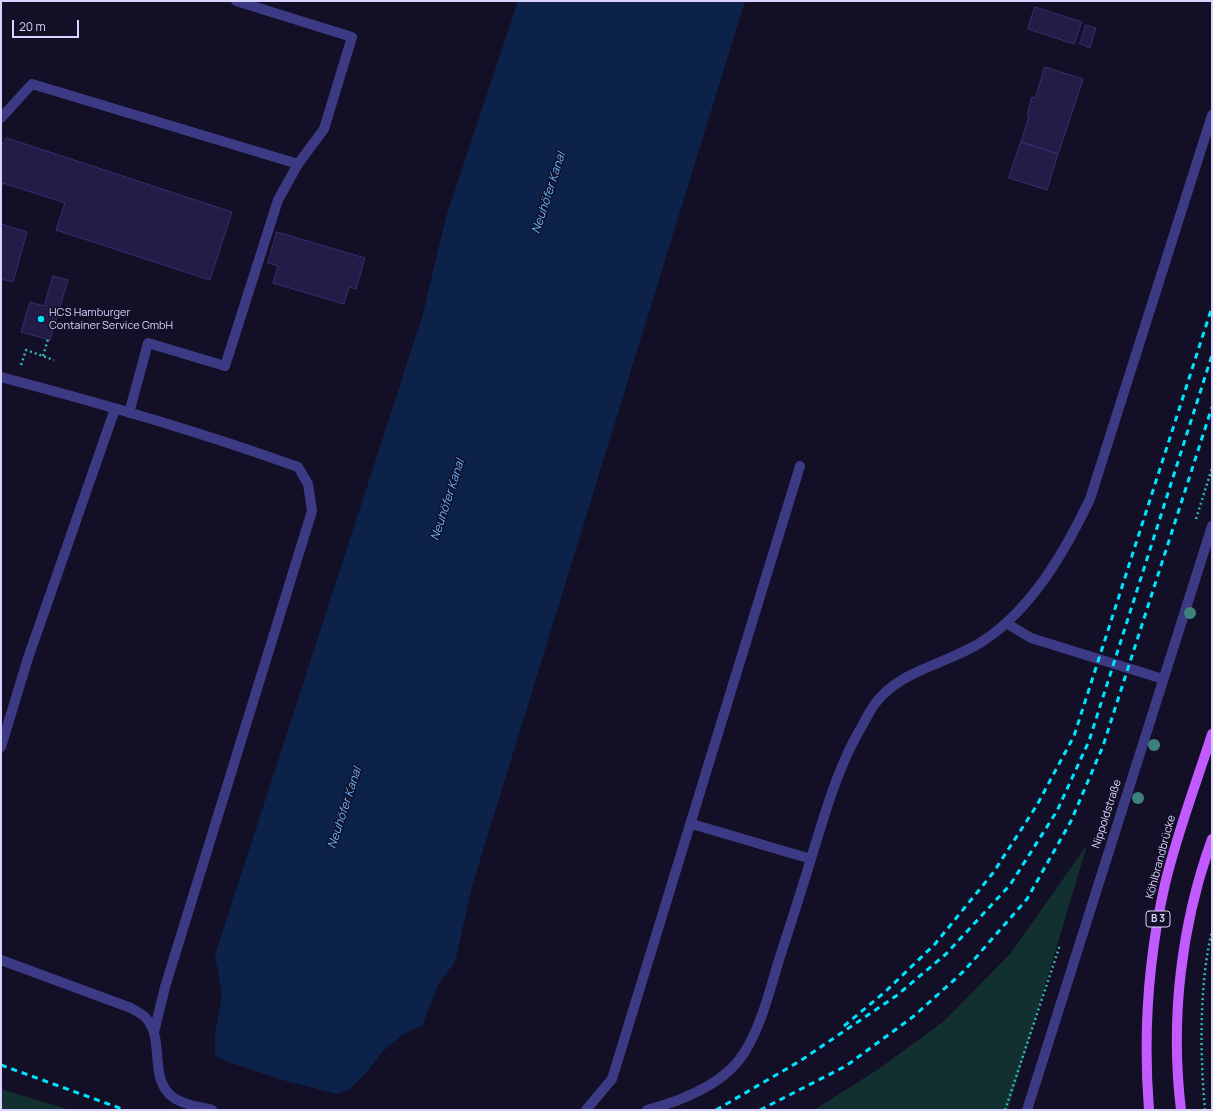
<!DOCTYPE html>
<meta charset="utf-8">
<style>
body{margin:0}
#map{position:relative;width:1213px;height:1111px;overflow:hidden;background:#130f26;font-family:Manrope,sans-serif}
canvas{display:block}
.frame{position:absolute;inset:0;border:2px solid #d9d4ff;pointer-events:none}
.scale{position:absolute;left:12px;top:20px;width:67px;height:18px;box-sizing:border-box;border:2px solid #d9d4ff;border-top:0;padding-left:5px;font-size:12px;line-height:14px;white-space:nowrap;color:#d9d4ff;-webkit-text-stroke:3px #130f26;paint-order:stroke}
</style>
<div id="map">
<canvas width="1213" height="1111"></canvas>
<div class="frame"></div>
<div class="scale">20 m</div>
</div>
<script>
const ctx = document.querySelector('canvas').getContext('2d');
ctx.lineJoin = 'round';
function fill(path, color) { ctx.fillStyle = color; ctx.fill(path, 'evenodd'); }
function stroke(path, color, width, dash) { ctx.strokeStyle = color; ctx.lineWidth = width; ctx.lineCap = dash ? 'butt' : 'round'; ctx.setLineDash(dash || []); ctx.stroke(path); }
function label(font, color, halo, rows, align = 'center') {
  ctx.font = font + ' Manrope,sans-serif'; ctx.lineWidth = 3; ctx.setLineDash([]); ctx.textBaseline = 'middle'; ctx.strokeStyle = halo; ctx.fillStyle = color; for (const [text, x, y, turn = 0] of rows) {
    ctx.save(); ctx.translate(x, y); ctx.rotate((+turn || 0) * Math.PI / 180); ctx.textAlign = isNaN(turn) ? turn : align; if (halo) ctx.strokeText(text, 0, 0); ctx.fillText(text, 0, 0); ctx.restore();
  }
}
const green = new Path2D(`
 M 1087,845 L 1008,1110 L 814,1110 L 880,1068 L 944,1021 L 1010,954 Z
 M 1,1089 L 70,1110 L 1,1110 Z`);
const water = new Path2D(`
 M 518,1 L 745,1 L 473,883 L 455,962 L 439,983 L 422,1026 L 402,1035 L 382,1052 L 368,1071 L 349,1090 L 337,1094 L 282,1080 L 225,1061 L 215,1054 L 215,1033 L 222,995 L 215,955 L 422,317 L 446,217 Z`);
const building = new Path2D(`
 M 1035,7 L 1082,22 L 1074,44 L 1028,29 Z
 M 1086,25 L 1096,28 L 1090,48 L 1080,44 Z
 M 1045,67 L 1083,79 L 1058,154 L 1021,142 L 1029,116 L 1027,115 L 1032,97 L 1035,98 Z
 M 7,138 L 232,212 L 210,280 L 56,230 L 65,203 L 3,183 L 1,188 L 1,146 Z
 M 1021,142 L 1058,154 L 1047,190 L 1009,178 Z
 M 1,224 L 27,232 L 13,282 L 1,279 Z
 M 277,232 L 365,258 L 356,289 L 349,287 L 344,304 L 273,283 L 278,266 L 268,263 Z
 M 53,276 L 68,280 L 50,340 L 21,332 L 30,302 L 44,306 Z`);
const path = new Path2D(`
 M 43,356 L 48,339
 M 21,365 L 26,350 L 54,360
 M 1196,519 L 1212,468
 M 1005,1110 L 1060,945
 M 1205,1110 C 1200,1056 1199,984 1212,931`);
const minor = new Path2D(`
 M 1,118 L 32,84 L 298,164
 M 1,377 C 101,403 201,432 298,467 L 308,484 L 312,511 L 165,987 L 154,1032
 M 129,413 L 148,343 L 225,366 L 278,200 L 298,164 L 324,129 L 352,37 L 236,1
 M 1006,623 L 1031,638 L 1163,679
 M 1,747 L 28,658 L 115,409
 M 692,824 L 811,859
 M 1,960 L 131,1008 C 136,1011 143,1014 146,1018 C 166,1040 147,1079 174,1098 C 184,1105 201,1107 212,1110
 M 586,1110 L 612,1079 L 800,466
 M 647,1110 C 681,1101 724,1085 744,1053 C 761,1026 769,993 778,963 C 790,926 802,889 813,852 C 826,810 839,764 862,726 C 867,717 872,706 879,699 C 904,669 952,662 983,641 C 1033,608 1065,551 1090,499 L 1212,115
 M 1027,1110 L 1212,526`);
const major = new Path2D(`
 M 1149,1110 C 1143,1034 1148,959 1165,884 C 1177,833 1196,784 1212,734
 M 1181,1110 C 1170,1019 1181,925 1212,839`);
const rail = new Path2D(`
 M 844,1026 L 886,991 L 935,944 L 993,873 L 1037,805 L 1074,736 L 1212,307
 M 1,1065 L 125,1110
 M 716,1110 L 800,1061 L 896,996 L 946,954 L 1010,885 L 1057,811 L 1089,741 L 1212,355
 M 760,1110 L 846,1066 L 914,1016 L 964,971 L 1027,899 L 1071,821 L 1103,746 L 1212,407`);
const trees = [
 [1190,613],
 [1154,745],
 [1138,798]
];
const markers = [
 [41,319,4,"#00e5ff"]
];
const shields = [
 [1158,919,24]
];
const shieldNames = [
 ["B 3",1158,919]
];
const poiNames = [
 ["HCS Hamburger",49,313],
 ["Container Service GmbH",49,326]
];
const streetNames = [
 ["Nippoldstraße",1107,814,-72],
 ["Köhlbrandbrücke",1161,857,-75]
];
const waterNames = [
 ["Neuhöfer Kanal",549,193,-72],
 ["Neuhöfer Kanal",448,500,-72],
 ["Neuhöfer Kanal",345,808,-72]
];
fill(green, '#12302f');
fill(water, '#0c2248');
fill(building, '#241b47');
stroke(building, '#3b2d73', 1);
stroke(path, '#2fb8b0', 2.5, [2, 3]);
stroke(minor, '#3d3a85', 10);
stroke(major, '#c25bff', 10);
stroke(rail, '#00e5ff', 3, [6, 5]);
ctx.fillStyle = '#3d827b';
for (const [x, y] of trees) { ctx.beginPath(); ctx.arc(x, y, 6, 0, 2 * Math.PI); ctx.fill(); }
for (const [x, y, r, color] of markers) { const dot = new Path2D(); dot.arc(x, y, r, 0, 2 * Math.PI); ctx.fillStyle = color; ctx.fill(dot); stroke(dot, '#130f26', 1.5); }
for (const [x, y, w] of shields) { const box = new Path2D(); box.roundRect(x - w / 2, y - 8, w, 16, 3); ctx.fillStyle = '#130f26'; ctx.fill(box); stroke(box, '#d9d4ff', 1); }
label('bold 10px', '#d9d4ff', null, shieldNames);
label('11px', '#d9d4ff', '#130f26', poiNames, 'left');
label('11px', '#d9d4ff', '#130f26', streetNames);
label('italic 12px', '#62b6ff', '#130f26', waterNames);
</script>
